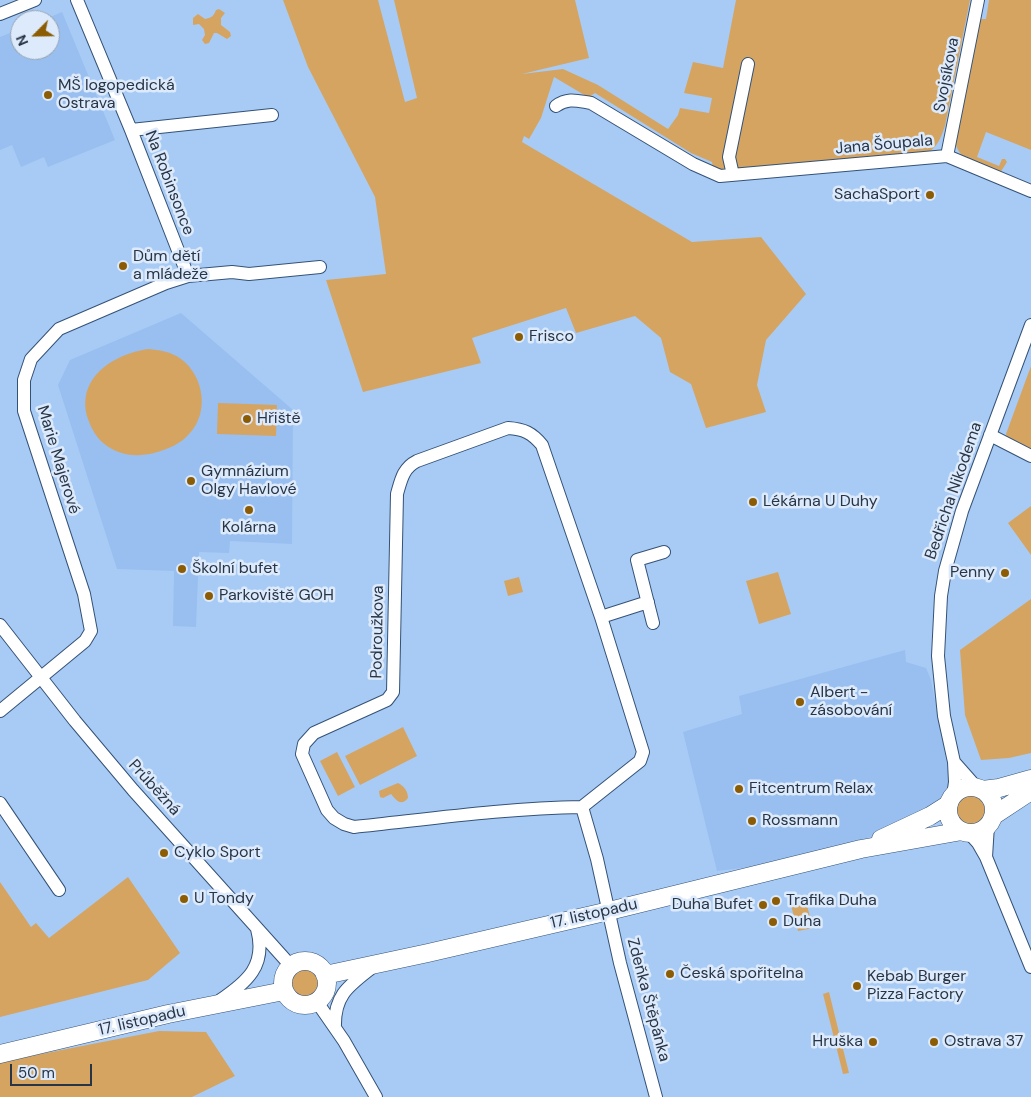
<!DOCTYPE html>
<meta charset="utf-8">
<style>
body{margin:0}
#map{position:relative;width:1031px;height:1097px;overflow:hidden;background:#a8cbf5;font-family:"DM Sans",sans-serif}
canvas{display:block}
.north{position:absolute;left:10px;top:10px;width:50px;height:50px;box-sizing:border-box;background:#dceafb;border:1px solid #94a2b3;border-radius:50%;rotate:247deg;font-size:14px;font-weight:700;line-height:20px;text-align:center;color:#273546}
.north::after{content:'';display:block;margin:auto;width:18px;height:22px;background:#8c5c04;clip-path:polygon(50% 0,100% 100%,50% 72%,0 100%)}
.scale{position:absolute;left:10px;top:1064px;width:82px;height:22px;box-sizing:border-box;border:2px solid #273546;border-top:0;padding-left:6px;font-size:15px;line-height:18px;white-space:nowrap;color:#273546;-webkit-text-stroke:4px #dceafb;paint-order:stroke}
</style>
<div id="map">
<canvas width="1031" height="1097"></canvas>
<div class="north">N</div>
<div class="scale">50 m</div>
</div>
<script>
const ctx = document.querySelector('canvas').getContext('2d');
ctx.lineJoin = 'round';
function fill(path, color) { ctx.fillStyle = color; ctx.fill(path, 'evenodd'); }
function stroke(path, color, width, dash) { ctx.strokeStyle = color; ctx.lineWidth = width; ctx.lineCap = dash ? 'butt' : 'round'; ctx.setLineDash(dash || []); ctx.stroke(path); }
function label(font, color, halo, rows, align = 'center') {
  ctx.font = font + ' "DM Sans",sans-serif'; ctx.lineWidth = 5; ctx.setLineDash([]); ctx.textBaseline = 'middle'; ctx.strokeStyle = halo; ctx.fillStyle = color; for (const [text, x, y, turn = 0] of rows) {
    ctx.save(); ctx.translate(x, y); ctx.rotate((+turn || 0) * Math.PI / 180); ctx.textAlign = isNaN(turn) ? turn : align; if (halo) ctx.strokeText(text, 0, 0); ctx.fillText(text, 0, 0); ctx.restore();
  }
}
const built = new Path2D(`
 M 62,12 L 115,140 L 48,167 L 44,157 L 21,167 L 12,145 L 0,150 L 0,37 L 20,29 L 20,50 L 50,50 L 50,20 L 43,20 Z
 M 181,313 L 293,410 L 292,544 L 230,541 L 229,553 L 199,552 L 196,627 L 173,626 L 174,571 L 117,569 L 58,385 L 70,360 Z
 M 905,650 L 906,662 L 926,668 L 931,680 L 949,775 L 948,785 L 942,801 L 874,836 L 774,864 L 717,871 L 683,732 L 742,714 L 739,696 Z`);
const green = new Path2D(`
 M 283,0 L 378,0 L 405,102 L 417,98 L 394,0 L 575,0 L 589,58 L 522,74 L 563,69 L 598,85 L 668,129 L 678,115 L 680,108 L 709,113 L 712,98 L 684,93 L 693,62 L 723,68 L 736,0 L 970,0 L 945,126 C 940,140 937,148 924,155 L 716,171 L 713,168 L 712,162 L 691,153 L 595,93 L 589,97 L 586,96 L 554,77 L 541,118 L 529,139 L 524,136 L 522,142 L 692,242 L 761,237 L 806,294 L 766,340 L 757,385 L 766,412 L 706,428 L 691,384 L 670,372 L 661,338 L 635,316 L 576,333 L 566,308 L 472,338 L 481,363 L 363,392 L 326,280 L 386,274 L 375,197 L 308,67 Z
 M 989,0 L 1031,0 L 1031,150 L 986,132 L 977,157 L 999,166 L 1002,159 L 1005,159 L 1007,162 L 1000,173 C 981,166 959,163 955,141 L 979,19 L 986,19 Z
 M 219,9 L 225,13 L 221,18 L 221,25 L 230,32 L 231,36 L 227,39 L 217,33 L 214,33 L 209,43 L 205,44 L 202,40 L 205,35 L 204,29 L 199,24 L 193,25 L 193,18 L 198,14 L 205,19 C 211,18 214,16 216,10 Z
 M 148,349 C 160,350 172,352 181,359 C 203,375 210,411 190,433 C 181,444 168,449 154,453 C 137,457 122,456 107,446 C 97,439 92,430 88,419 C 75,378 114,354 148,349 Z
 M 1031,366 L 1031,451 L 1007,440 L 1006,434 Z
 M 218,403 L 277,405 L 276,436 L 217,434 Z
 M 1031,506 L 1031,555 L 1008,523 Z
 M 778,572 L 791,614 L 759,624 L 746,581 Z
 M 519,577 L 523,592 L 508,596 L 504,581 Z
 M 1031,599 L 1031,753 L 1009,758 L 981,760 L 965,715 L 960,650 Z
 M 403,727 L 417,756 L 360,785 L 345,756 Z
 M 337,752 L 355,787 L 338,796 L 320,761 Z
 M 398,783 C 404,786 408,791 408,798 C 401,807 396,800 391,794 L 383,798 L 380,797 L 379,791 Z
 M955 810a16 16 0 1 1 32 0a16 16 0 1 1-32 0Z
 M 128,877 L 180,953 L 148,980 L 0,1017 L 0,882 L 31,927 L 36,923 L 49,938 Z
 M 805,898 L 813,928 L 798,931 L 790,902 Z
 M292 983a13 13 0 1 1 26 0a13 13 0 1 1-26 0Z
 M 829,992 L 849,1073 L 843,1074 L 823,994 Z
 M 159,1031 L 206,1032 L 235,1076 L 192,1097 L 0,1097 L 0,1062 Z`);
const street = new Path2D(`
 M 77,0 L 131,130 L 188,276
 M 0,14 L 35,0
 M 556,106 C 568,97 578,101 591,103 L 693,164 L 720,176 L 947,156 L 1031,191
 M 131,130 L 272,115
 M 947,156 L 978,0
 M 733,175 L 729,157 L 748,64
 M 990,435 L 1031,456
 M 601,617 L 648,602
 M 653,623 L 637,560 L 664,552
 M 0,625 L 75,721 L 133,790 L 291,966
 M 0,711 L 85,641 L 91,631 L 84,594 L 24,411 L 24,380 L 31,359 L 59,329 L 166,283 L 188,276 L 232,272 L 249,274 L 320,267
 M 954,762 L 977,788
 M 953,796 L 955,782 L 954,762 L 944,716 L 938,656 L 941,596 L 945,571 L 962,511 L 1031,325
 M 0,803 L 59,890
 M 582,807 L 640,761 L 643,752 L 601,617 L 542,445 C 532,433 524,429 508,428 L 417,461 C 403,468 401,480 397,494 L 393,692 L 387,700 L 314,733 L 304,744 L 302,754 L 327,810 L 334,818 L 344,824 L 354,827 C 430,819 506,808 582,807 L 597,859 L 620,963 L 656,1097
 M 969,833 L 978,843 L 986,857 L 1031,967
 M 986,857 L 988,825
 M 219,1001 C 247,982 267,966 257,929
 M 317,1002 L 344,1041 L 376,1097
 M 335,1027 C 334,994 350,985 374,966`);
const secondary = new Path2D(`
 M948 810a23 23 0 1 1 46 0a23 23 0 1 1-46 0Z
 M 982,790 L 999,788 L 1031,779
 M 993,816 L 1031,791
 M 881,839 L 930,816 L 949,804
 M283 983a22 22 0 1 1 44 0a22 22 0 1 1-44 0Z
 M 325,975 L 428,953 L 609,911 L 861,849 L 962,831
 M 0,1054 L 168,1014 L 284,991`);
const markers = [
 [48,95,5,"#8c5c04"],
 [930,195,5,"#8c5c04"],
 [123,266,5,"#8c5c04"],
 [519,337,5,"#8c5c04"],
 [247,419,5,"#8c5c04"],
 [191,481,5,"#8c5c04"],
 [753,502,5,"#8c5c04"],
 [249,510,5,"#8c5c04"],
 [182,569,5,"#8c5c04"],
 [1005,573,5,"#8c5c04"],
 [209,596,5,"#8c5c04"],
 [800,702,5,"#8c5c04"],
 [739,789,5,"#8c5c04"],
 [752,821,5,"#8c5c04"],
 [164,853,5,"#8c5c04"],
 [184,899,5,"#8c5c04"],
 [776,901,5,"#8c5c04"],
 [763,905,5,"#8c5c04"],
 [773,922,5,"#8c5c04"],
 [670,974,5,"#8c5c04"],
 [857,986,5,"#8c5c04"],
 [873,1042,5,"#8c5c04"],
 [934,1042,5,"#8c5c04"]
];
const streetNames = [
 ["Svojsíkova",947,75,-79],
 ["Jana Šoupala",884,145,-5],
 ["Na Robinsonce",169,183,69],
 ["Marie Majerové",58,460,73],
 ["Bedřicha Nikodema",954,491,-71],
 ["Podroužkova",378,632,-89],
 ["Průběžná",154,788,48],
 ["17. listopadu",594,914,-13],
 ["Zdeňka Štěpánka",648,1000,75],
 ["17. listopadu",142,1021,-13]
];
const poiNames = [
 ["MŠ logopedická",58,86],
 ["Ostrava",58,104],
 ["SachaSport",920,195,"right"],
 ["Dům dětí",133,257],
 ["a mládeže",133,275],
 ["Frisco",529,337],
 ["Hřiště",257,419],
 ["Gymnázium",201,472],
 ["Olgy Havlové",201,490],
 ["Lékárna U Duhy",763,502],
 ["Kolárna",249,528,"center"],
 ["Školní bufet",192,569],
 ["Penny",995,573,"right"],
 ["Parkoviště GOH",219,596],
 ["Albert -",810,693],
 ["zásobování",810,711],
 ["Fitcentrum Relax",749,789],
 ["Rossmann",762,821],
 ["Cyklo Sport",174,853],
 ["U Tondy",194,899],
 ["Trafika Duha",786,901],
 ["Duha Bufet",753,905,"right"],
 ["Duha",783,922],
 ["Česká spořitelna",680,974],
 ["Kebab Burger",867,977],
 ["Pizza Factory",867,995],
 ["Hruška",863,1042,"right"],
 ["Ostrava 37",944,1042]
];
fill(built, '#98bfef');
fill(green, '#d5a461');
stroke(street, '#345277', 14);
stroke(secondary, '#345277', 19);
stroke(street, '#fff', 12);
stroke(secondary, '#fff', 18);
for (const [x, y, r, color] of markers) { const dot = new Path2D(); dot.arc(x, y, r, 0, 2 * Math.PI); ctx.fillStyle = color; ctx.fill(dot); stroke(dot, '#dceafb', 2); }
label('16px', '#273546', '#dceafb', streetNames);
label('16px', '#273546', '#dceafb', poiNames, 'left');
</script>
